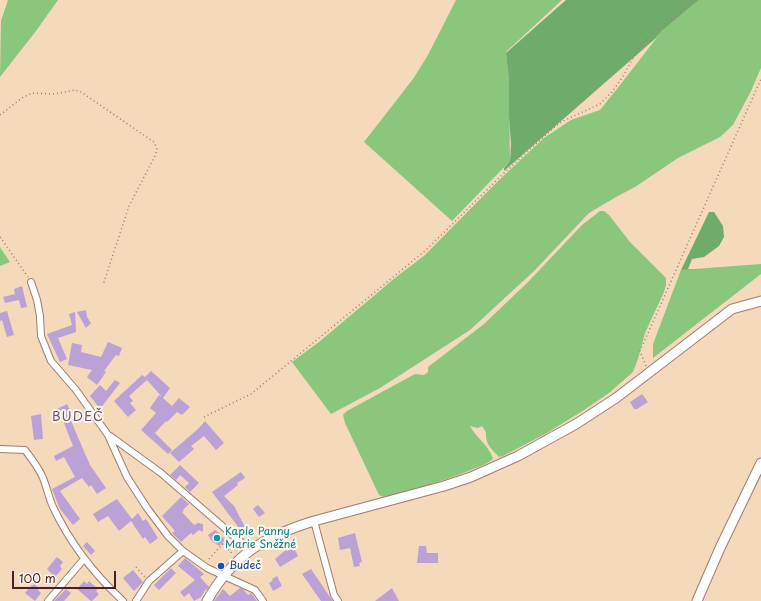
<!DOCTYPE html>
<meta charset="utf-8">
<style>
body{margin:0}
#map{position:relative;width:761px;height:601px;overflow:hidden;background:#f4d9bb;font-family:"Playpen Sans",sans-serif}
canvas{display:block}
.scale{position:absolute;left:12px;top:571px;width:104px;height:18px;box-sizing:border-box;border:2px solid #4a1f2b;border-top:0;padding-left:5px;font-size:12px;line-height:14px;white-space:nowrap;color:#4a1f2b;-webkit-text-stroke:3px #fbf7ec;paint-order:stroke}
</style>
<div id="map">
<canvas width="761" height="601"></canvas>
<div class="scale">100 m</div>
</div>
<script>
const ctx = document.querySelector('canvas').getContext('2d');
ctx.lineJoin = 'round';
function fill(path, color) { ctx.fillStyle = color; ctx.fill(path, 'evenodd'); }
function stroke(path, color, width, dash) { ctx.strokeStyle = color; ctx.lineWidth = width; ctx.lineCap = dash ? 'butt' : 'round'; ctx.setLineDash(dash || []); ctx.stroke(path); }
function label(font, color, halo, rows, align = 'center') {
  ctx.font = font + ' "Playpen Sans",sans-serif'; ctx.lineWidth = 4; ctx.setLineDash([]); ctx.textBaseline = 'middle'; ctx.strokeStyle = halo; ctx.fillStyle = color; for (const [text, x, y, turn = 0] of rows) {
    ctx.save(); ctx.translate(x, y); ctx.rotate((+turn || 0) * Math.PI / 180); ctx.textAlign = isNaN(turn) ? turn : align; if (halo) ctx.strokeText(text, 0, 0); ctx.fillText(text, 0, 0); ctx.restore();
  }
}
const green = new Path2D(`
 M 8,0 L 58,0 L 36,31 L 0,77 L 1,21 Z
 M 456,0 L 562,0 L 506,52 L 509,81 L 510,161 L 452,221 L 364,142 L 413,79 L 428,55 Z
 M 699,0 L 761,0 L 761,68 L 751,91 L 733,125 L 720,137 L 678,158 L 635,187 L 616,197 L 589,213 L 534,271 L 470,330 L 380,388 L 331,414 L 292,362 L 319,342 L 395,278 L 425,255 L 496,183 L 544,138 L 571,120 L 600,110 L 624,80 L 662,31 Z
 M 600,211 L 604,211 L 609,215 L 630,242 L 666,278 L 666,285 L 664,292 L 645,333 L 638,359 L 633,372 L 609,393 L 584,410 L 547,433 L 503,456 L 499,457 C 491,449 485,443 486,432 L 482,426 L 478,428 L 470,426 C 476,438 489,445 493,459 C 487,464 478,467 471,470 C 443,481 413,491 383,497 L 379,495 L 345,423 L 343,415 L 347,411 L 415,374 L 424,375 L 428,372 L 428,367 L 484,324 L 529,281 L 582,225 Z
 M 0,247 L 10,262 L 0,266 Z
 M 761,264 L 761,274 L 653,358 L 653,344 L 681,270 Z`);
const forest = new Path2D(`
 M 566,0 L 699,0 L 662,31 L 656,38 L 504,171 L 504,168 L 510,161 L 511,144 L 509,116 L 509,81 L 506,53 Z
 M 709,212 L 714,212 L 723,226 L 724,237 L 719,246 L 704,257 L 692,259 L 688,269 L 698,269 L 681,270 Z`);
const building = new Path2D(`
 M 22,286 L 27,307 L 21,308 L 19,300 L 5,303 L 3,297 L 15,294 L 14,289 Z
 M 86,310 L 87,317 L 91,323 L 86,328 L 77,312 Z
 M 7,311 L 14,335 L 7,337 L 2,320 L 0,321 L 0,313 Z
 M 75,312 L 76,332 L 58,338 L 67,359 L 60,362 L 47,334 L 72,325 L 69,314 Z
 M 108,342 L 122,348 L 119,356 L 116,355 L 104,371 L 106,372 L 97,385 L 87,377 L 92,370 L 68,365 L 72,343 L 82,345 L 81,352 L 101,357 Z
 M 151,371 L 170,388 L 163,398 L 172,406 L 179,398 L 190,407 L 182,415 L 177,412 L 167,422 L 166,421 L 155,433 L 172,450 L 168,454 L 141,430 L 156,413 L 150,408 L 159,395 L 162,397 L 147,380 L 129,396 L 133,401 L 130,403 L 136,410 L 128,417 L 114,401 L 142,375 L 145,377 Z
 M 115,380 L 120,383 L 100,409 L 90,396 L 100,385 L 106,391 Z
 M 642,394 L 648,402 L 637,409 L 634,409 L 630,402 Z
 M 67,404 L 72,414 L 69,416 L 86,456 L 90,465 L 106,488 L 97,494 L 91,485 L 89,487 L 82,478 L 60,491 L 80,519 L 73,525 L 60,509 L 52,489 L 75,477 L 64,457 L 56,461 L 54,456 L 73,446 L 62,418 L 60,420 L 55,410 Z
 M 41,414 L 43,439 L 34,440 L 31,416 Z
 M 205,421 L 224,443 L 216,450 L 204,436 L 191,446 L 194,449 L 179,462 L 170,453 L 198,429 Z
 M 180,465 L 199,483 L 190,492 L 185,487 L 189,483 L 180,475 L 176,480 L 170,475 Z
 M 241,472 L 245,478 L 237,483 L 238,485 L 224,496 L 234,506 L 246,529 L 242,532 L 212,492 Z
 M 181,497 L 189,504 L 183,510 L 184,511 L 182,512 L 194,525 L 198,523 L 203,524 L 203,532 L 199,530 L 193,535 L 191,533 L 181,542 L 172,533 L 175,531 L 162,516 Z
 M 117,499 L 132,519 L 138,513 L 143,521 L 146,519 L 158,538 L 150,544 L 145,537 L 143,539 L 131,521 L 119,531 L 108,516 L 98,522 L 93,514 Z
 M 258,505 L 265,513 L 259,517 L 253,509 Z
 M 215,530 L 218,532 L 225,540 L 219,546 L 211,540 L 208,535 Z
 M 355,533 L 362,562 L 359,563 L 360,566 L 354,567 L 350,548 L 340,550 L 338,538 Z
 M 87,542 L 95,551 L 91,555 L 83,546 Z
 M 419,546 L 426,546 L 427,553 L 438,553 L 438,563 L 417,563 Z
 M 294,548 L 298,556 L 280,567 L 275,559 L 286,550 L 287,551 Z
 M 57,557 L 63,562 L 60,566 L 62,569 L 55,577 L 47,569 Z
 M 185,558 L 204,574 L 200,577 L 209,587 L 207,590 L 206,589 L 201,597 L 194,601 L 189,593 L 184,597 L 180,592 L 195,580 L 178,566 Z
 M 171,568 L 176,573 L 159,590 L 154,585 Z
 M 311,569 L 330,597 L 333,601 L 321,601 L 302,574 Z
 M 133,570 L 143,582 L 134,591 L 123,578 Z
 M 277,576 L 282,586 L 273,591 L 269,583 L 273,580 L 272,579 Z
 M 84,581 L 87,584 L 89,581 L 98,589 L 96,591 L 99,594 L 92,601 L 91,601 L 77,589 Z
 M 34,584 L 39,588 L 38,590 L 41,593 L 35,601 L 25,593 L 32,585 L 33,586 Z
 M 240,588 L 243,589 L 248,595 L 251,593 L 257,601 L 214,601 L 223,589 L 230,596 Z
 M 392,588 L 399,601 L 375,601 Z
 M 66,589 L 71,593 L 64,601 L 54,601 Z`);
const path = new Path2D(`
 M 0,115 L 22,98 L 32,93 L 54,94 L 75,90 L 81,92 L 154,142 L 157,149 L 155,156 L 129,206 L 103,285
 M 0,237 L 28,277
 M 646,366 L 640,351 L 761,79
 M 204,417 L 251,394 L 426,250 L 502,175 L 559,123 L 600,104 L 612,92 L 622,78 L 641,44 L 694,0
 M 222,544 L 233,554
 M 209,559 L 228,538
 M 136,567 L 145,577`);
const street = new Path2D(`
 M 31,282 L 37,300 L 40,316 L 41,336 L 51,361 L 76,390 L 108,435 L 127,477 L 147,508 L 168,536 L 183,551 L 207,568 L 255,590 L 263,601
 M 110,436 L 161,473 L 250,550
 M 0,449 L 25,450 C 32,459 39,468 43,478 C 47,488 49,498 53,507 C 70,543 94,574 123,601
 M 314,521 L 334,595 L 338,601
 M 48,601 L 84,559
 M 136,601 L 149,581 L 183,551`);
const secondary = new Path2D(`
 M 207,601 C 233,555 265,536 314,521 L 444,486 L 471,477 L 518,456 L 576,424 L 616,398 L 732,309 L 761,301
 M 697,601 L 720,548 L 761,463`);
const markers = [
 [217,538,4,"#0f9aa8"],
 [221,566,4,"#1a4fb4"]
];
const cultureNames = [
 ["Kaple Panny",225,532],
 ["Marie Sněžné",225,545]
];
const transitNames = [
 ["Budeč",229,566]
];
const quarterNames = [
 ["BUDEČ",78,417]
];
fill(green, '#8ac77d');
fill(forest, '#6fac6c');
fill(building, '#bba1d6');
stroke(street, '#9f7c73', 8);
stroke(secondary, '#9f7c73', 11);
stroke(path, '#9f7c73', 1.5, [1, 3]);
stroke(street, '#fff', 6);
stroke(secondary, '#fff', 9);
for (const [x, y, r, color] of markers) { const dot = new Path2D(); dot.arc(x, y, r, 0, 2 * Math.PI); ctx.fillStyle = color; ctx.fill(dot); stroke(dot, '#fbf7ec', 1.5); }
label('11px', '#0d838f', '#fbf7ec', cultureNames, 'left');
label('11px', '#164399', '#fbf7ec', transitNames, 'left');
ctx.letterSpacing = '1px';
label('13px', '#724c67', '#fbf7ec', quarterNames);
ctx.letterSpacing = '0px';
</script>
